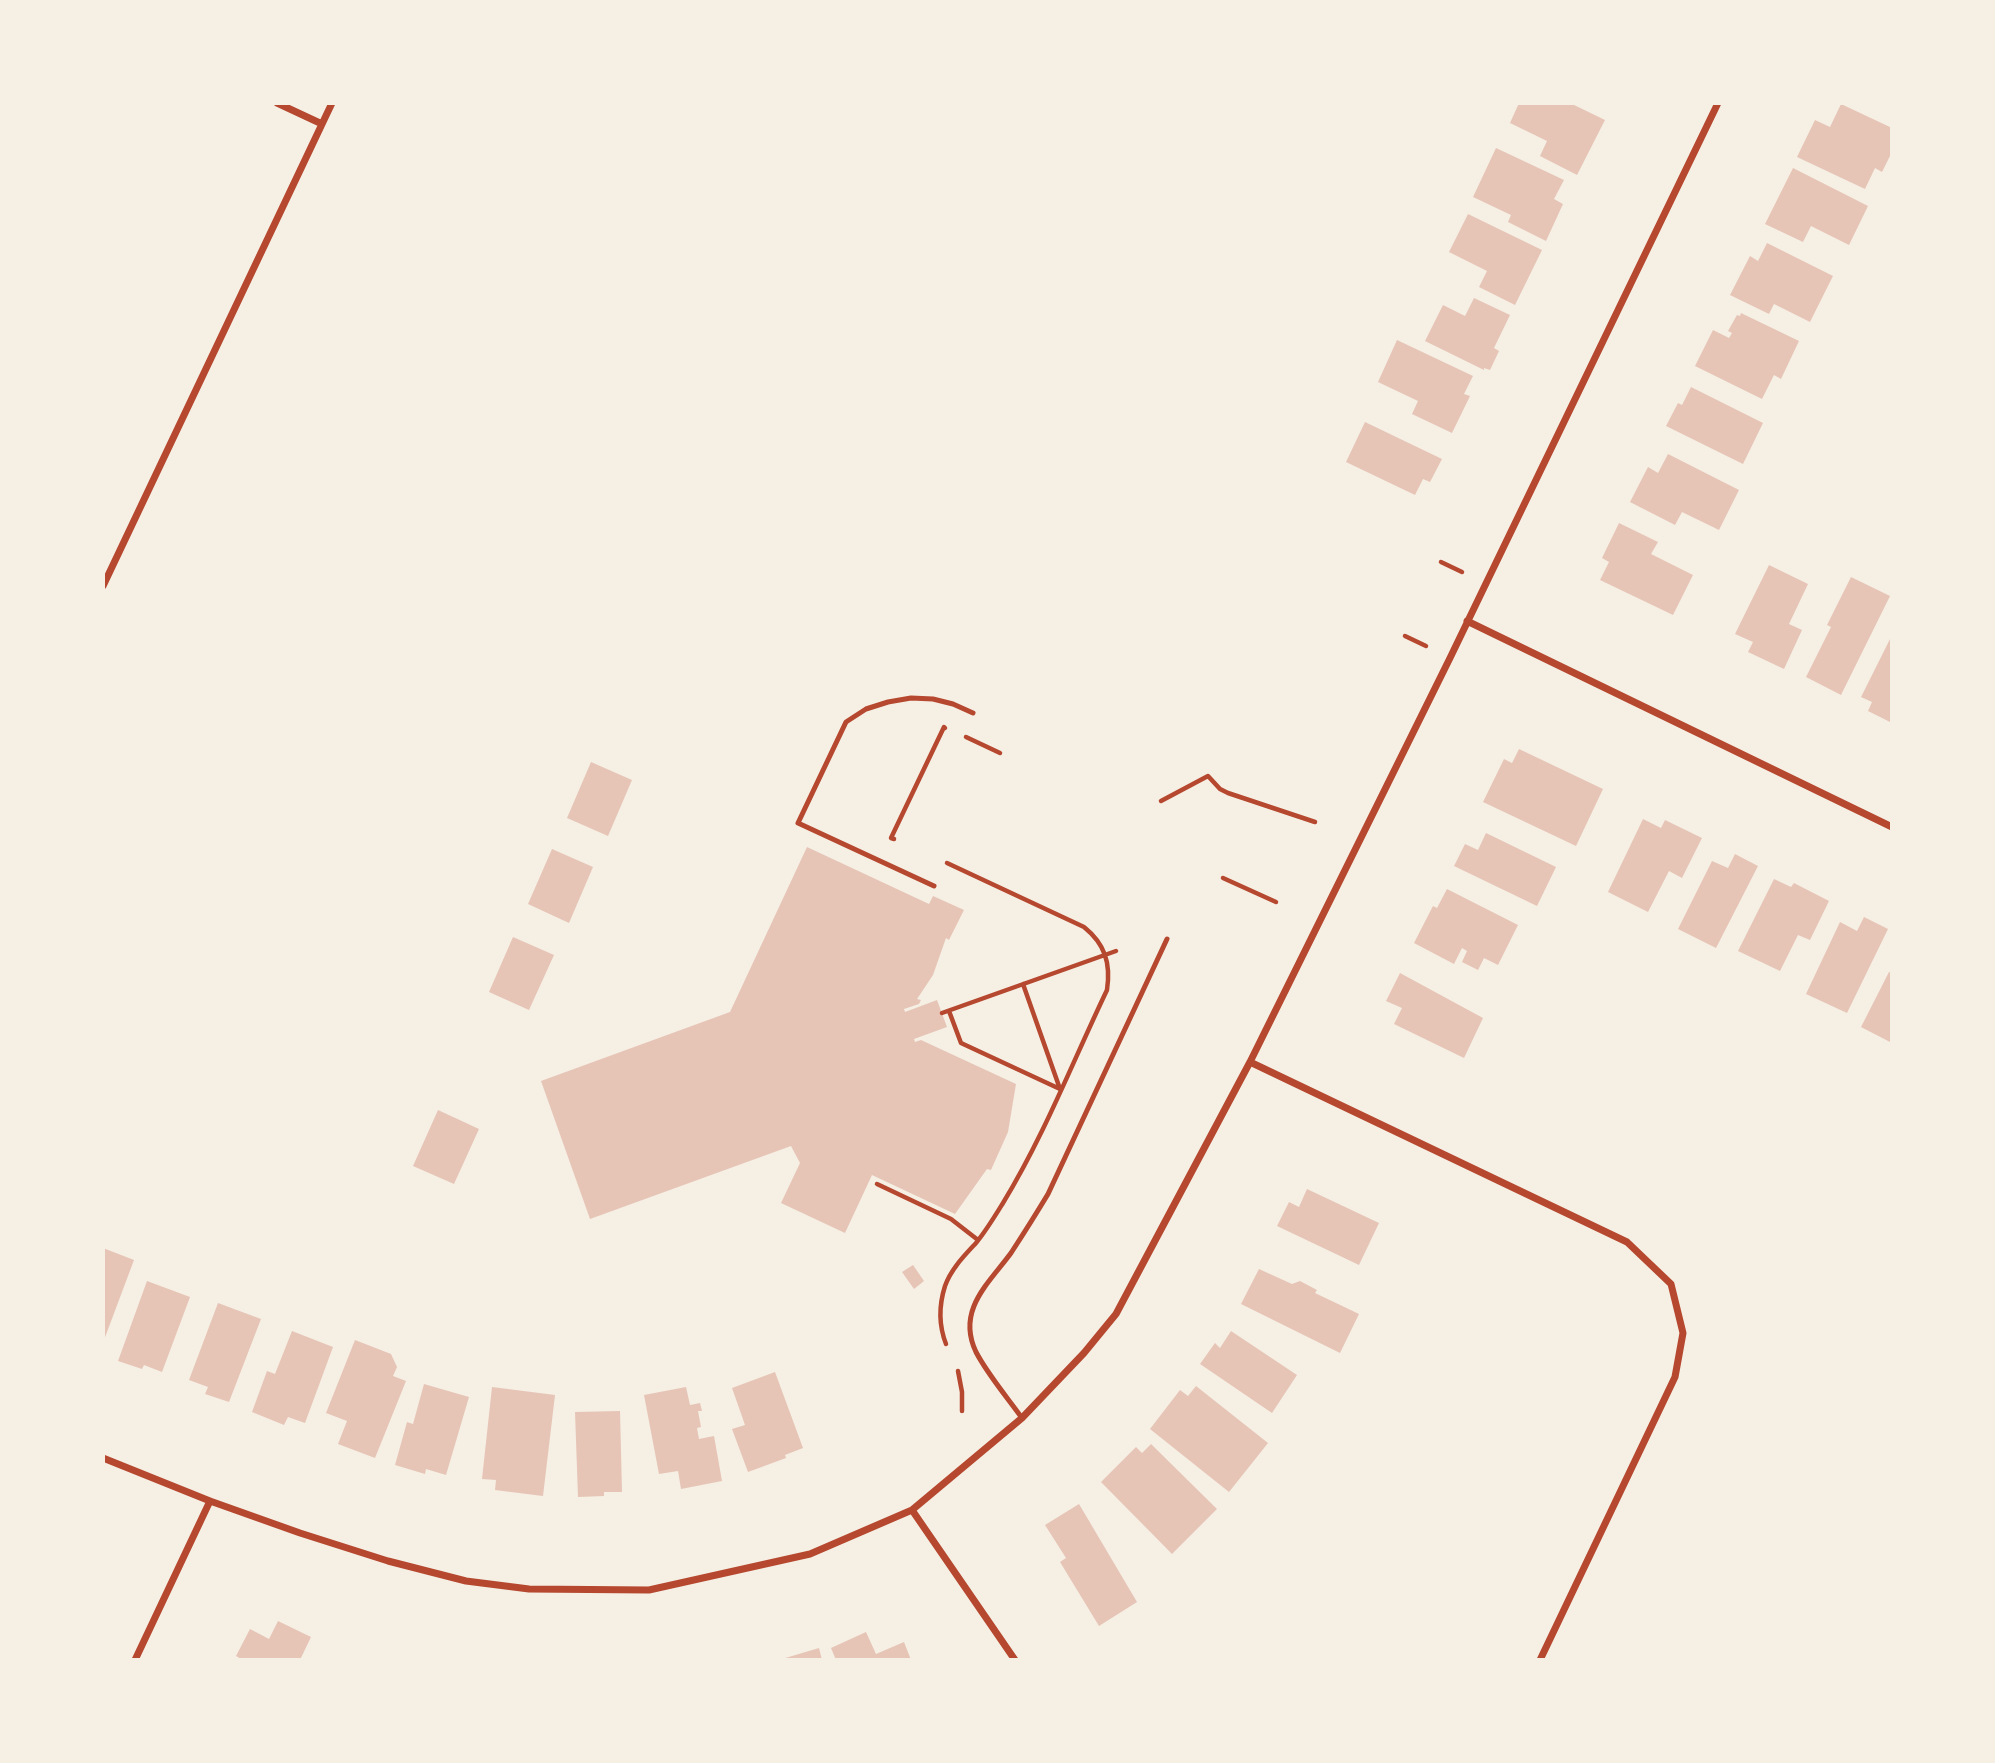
<!DOCTYPE html>
<style>
body{margin:0}
#map{position:relative;width:1995px;height:1763px;overflow:hidden;background:#f6efe4;font-family:"Golos Text",sans-serif}
canvas{display:block}
.frame{position:absolute;inset:0;border:105px solid #f6efe4;pointer-events:none}
</style>
<div id="map">
<canvas width="1995" height="1763"></canvas>
<div class="frame"></div>
</div>
<script>
const ctx = document.querySelector('canvas').getContext('2d');
ctx.lineJoin = 'round';
function fill(path, color) { ctx.fillStyle = color; ctx.fill(path, 'evenodd'); }
function stroke(path, color, width, dash) { ctx.strokeStyle = color; ctx.lineWidth = width; ctx.lineCap = dash ? 'butt' : 'round'; ctx.setLineDash(dash || []); ctx.stroke(path); }
const building = new Path2D(`
 M 1519,103 L 1570,103 L 1605,120 L 1577,175 L 1540,156 L 1547,141 L 1510,123 Z
 M 1841,104 L 1892,128 L 1892,152 L 1882,172 L 1875,168 L 1865,189 L 1797,157 L 1815,120 L 1830,127 Z
 M 1496,148 L 1564,180 L 1554,199 L 1563,204 L 1546,241 L 1508,222 L 1511,215 L 1473,197 Z
 M 1793,168 L 1868,206 L 1849,245 L 1811,226 L 1803,242 L 1765,224 Z
 M 1468,214 L 1542,250 L 1515,305 L 1479,287 L 1487,271 L 1449,252 Z
 M 1767,243 L 1833,276 L 1810,322 L 1774,304 L 1769,314 L 1730,295 L 1750,256 L 1758,261 Z
 M 1474,298 L 1510,315 L 1494,348 L 1499,351 L 1490,370 L 1484,368 L 1484,370 L 1425,341 L 1443,305 L 1465,316 Z
 M 1741,313 L 1799,341 L 1781,379 L 1774,375 L 1762,399 L 1695,366 L 1713,330 L 1729,338 L 1732,333 L 1728,331 L 1737,315 L 1740,316 Z
 M 1397,340 L 1473,376 L 1464,394 L 1470,396 L 1452,433 L 1412,414 L 1418,401 L 1378,382 Z
 M 1691,387 L 1763,423 L 1743,464 L 1666,426 L 1678,403 L 1682,405 Z
 M 1365,422 L 1442,459 L 1430,482 L 1423,479 L 1415,495 L 1346,462 Z
 M 1668,454 L 1739,490 L 1719,530 L 1682,512 L 1675,525 L 1630,502 L 1648,467 L 1658,473 Z
 M 1619,523 L 1658,542 L 1651,554 L 1693,575 L 1673,615 L 1600,580 L 1609,562 L 1602,558 Z
 M 1769,565 L 1808,584 L 1789,624 L 1802,630 L 1784,669 L 1748,652 L 1753,642 L 1735,634 Z
 M 1851,577 L 1890,596 L 1841,695 L 1806,677 L 1831,627 L 1827,625 Z
 M 1892,635 L 1892,723 L 1868,711 L 1872,702 L 1861,697 Z
 M 1519,749 L 1603,789 L 1576,846 L 1483,802 L 1504,759 L 1512,763 Z
 M 591,762 L 632,780 L 608,836 L 567,818 Z
 M 1643,819 L 1661,828 L 1665,820 L 1702,838 L 1682,878 L 1669,871 L 1648,912 L 1608,892 Z
 M 1486,833 L 1556,867 L 1537,906 L 1454,866 L 1465,844 L 1478,850 Z
 M 807,847 L 929,904 L 933,896 L 964,910 L 949,940 L 946,938 L 933,975 L 917,999 L 921,1000 L 919,1004 L 904,1009 L 905,1012 L 937,1000 L 947,1027 L 914,1039 L 915,1042 L 921,1040 L 1016,1084 L 1008,1132 L 991,1170 L 987,1169 L 955,1214 L 872,1175 L 845,1233 L 781,1203 L 800,1163 L 791,1146 L 590,1219 L 541,1081 L 730,1012 Z
 M 552,849 L 593,867 L 569,923 L 528,904 Z
 M 1735,854 L 1758,866 L 1716,948 L 1678,929 L 1712,861 L 1728,868 Z
 M 1774,879 L 1791,887 L 1794,883 L 1829,901 L 1810,940 L 1798,935 L 1780,971 L 1738,951 Z
 M 1447,889 L 1518,925 L 1498,965 L 1484,958 L 1478,970 L 1462,962 L 1467,951 L 1462,948 L 1454,964 L 1414,943 L 1433,906 L 1437,908 Z
 M 1864,917 L 1888,929 L 1847,1013 L 1806,994 L 1840,922 L 1857,931 Z
 M 513,937 L 554,955 L 529,1010 L 489,992 Z
 M 1889,972 L 1892,973 L 1892,1043 L 1861,1027 Z
 M 1400,973 L 1483,1018 L 1464,1058 L 1394,1024 L 1402,1008 L 1386,1001 Z
 M 438,1110 L 479,1129 L 454,1184 L 413,1166 Z
 M 1307,1189 L 1379,1223 L 1359,1265 L 1277,1226 L 1289,1202 L 1299,1207 Z
 M 103,1248 L 134,1260 L 104,1340 L 103,1340 Z
 M 913,1265 L 924,1281 L 914,1289 L 902,1272 Z
 M 1259,1269 L 1292,1284 L 1300,1281 L 1317,1290 L 1315,1293 L 1359,1314 L 1340,1353 L 1241,1304 Z
 M 147,1281 L 190,1297 L 162,1372 L 144,1365 L 142,1369 L 118,1361 Z
 M 218,1303 L 261,1319 L 229,1402 L 205,1394 L 208,1387 L 189,1380 Z
 M 292,1331 L 333,1347 L 305,1423 L 288,1417 L 284,1425 L 252,1412 L 267,1371 L 275,1374 Z
 M 1231,1331 L 1297,1375 L 1272,1413 L 1200,1364 L 1215,1343 L 1220,1348 Z
 M 355,1340 L 391,1354 L 397,1367 L 393,1376 L 406,1381 L 375,1458 L 338,1444 L 347,1421 L 326,1413 Z
 M 775,1372 L 803,1448 L 785,1455 L 786,1458 L 748,1472 L 732,1429 L 745,1425 L 732,1388 Z
 M 424,1384 L 469,1397 L 446,1475 L 426,1469 L 425,1474 L 395,1465 L 407,1422 L 413,1424 Z
 M 1196,1386 L 1268,1443 L 1229,1492 L 1150,1429 L 1180,1390 L 1188,1396 Z
 M 492,1387 L 555,1395 L 543,1496 L 495,1490 L 496,1480 L 482,1479 Z
 M 686,1387 L 690,1405 L 700,1403 L 702,1411 L 698,1411 L 701,1427 L 697,1428 L 699,1439 L 714,1436 L 722,1481 L 681,1489 L 678,1471 L 659,1474 L 644,1395 Z
 M 620,1411 L 622,1492 L 604,1492 L 604,1496 L 578,1497 L 575,1412 Z
 M 1151,1444 L 1217,1509 L 1172,1554 L 1101,1482 L 1136,1447 L 1142,1453 Z
 M 1079,1504 L 1137,1602 L 1099,1626 L 1060,1562 L 1066,1558 L 1045,1525 Z
 M 278,1621 L 311,1637 L 300,1660 L 243,1660 L 236,1656 L 250,1629 L 269,1639 Z
 M 866,1632 L 876,1654 L 904,1642 L 911,1660 L 836,1660 L 831,1648 Z
 M 819,1648 L 822,1660 L 782,1660 L 782,1659 Z`);
const path = new Path2D(`
 M 1441,562 L 1462,572
 M 1405,636 L 1426,646
 M 966,737 L 1000,753
 M 1161,801 L 1208,776 L 1220,789 L 1228,793 L 1315,822
 M 894,839 L 891,838 L 944,727 L 945,728
 M 1223,878 L 1276,902
 M 949,1011 L 961,1043 L 1060,1089 L 1023,984
 M 942,1013 L 1116,951
 M 877,1184 L 951,1219 L 978,1240
 M 946,1344 C 939,1326 939,1305 945,1286 C 951,1269 964,1256 976,1243 C 986,1231 995,1216 1003,1203 C 1044,1136 1073,1061 1107,990 C 1111,963 1105,944 1084,927 L 947,863
 M 958,1371 L 962,1392 L 962,1411`);
const service = new Path2D(`
 M 934,886 L 798,823 L 846,722 L 866,709 L 888,702 L 911,698 L 933,699 L 953,704 L 973,713
 M 1022,1418 C 1007,1397 988,1375 976,1352 C 956,1310 989,1283 1011,1253 C 1024,1233 1036,1214 1048,1194 L 1167,939`);
const minor = new Path2D(`
 M 277,103 L 322,124
 M 103,586 L 332,103
 M 1467,621 L 1892,827
 M 1250,1062 L 1627,1242 L 1671,1284 L 1683,1333 L 1675,1377 L 1540,1660
 M 103,1458 L 210,1501 L 300,1533 L 388,1561 L 466,1581 L 529,1589 L 649,1590 L 810,1554 L 912,1510 L 1022,1418 L 1084,1353 L 1116,1314 L 1250,1062 L 1450,658 L 1718,103
 M 912,1510 L 1015,1660
 M 135,1660 L 210,1501`);
fill(building, '#e6c5b7');
stroke(path, '#b5482f', 4.5);
stroke(service, '#b5482f', 5);
stroke(minor, '#b5482f', 7);
</script>
